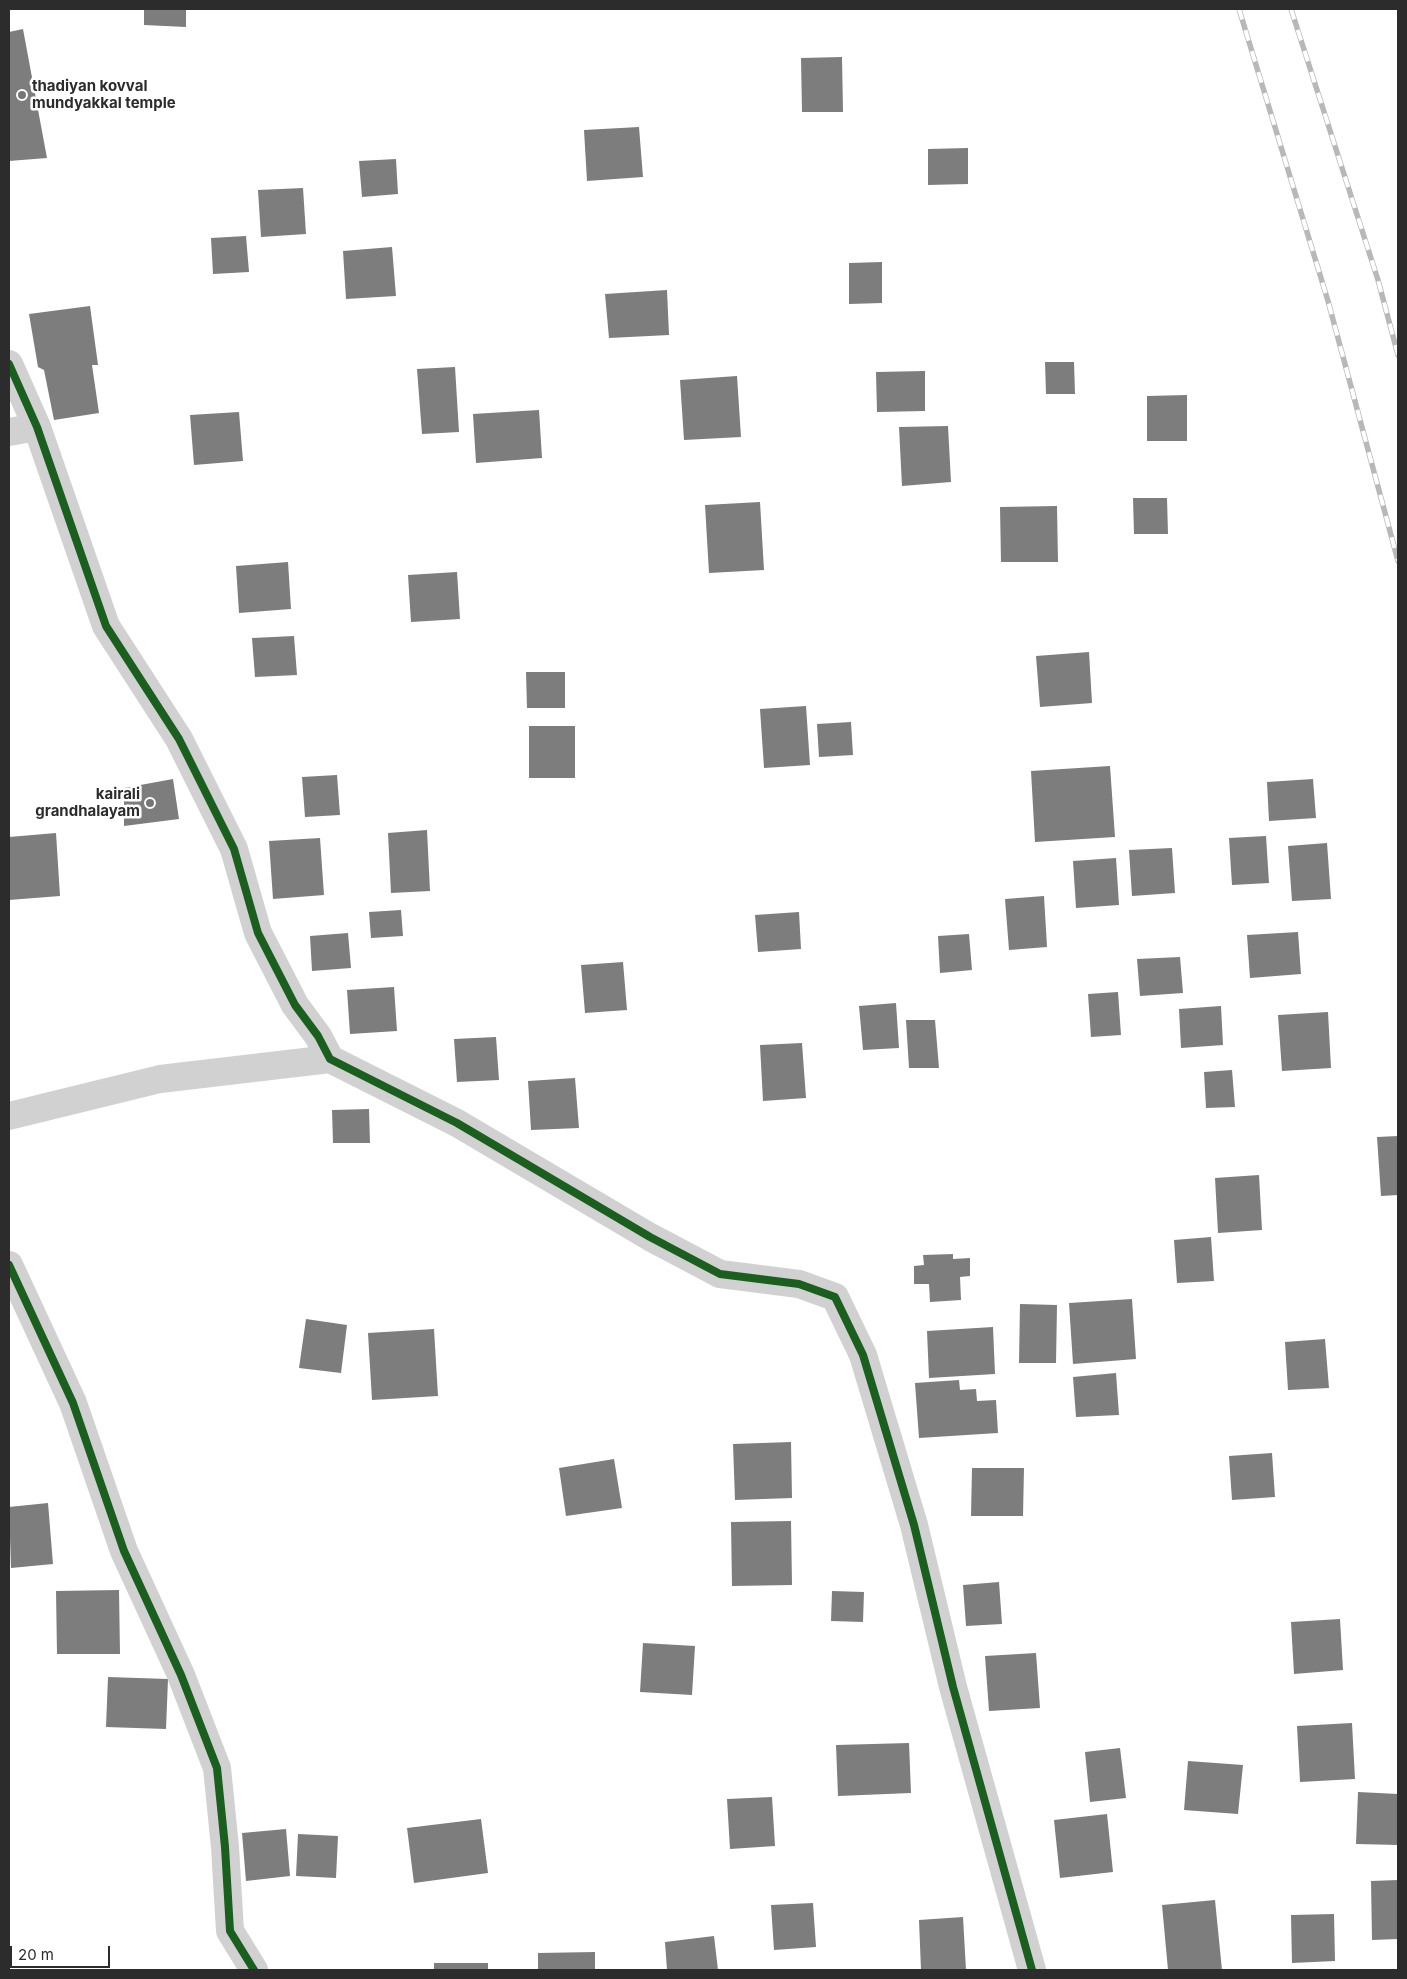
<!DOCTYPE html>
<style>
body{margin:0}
#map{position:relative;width:1407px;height:1979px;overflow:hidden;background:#fff;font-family:Inter,sans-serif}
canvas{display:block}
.frame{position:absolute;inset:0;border:10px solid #2c2c2c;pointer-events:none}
.scale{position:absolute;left:10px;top:1946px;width:100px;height:22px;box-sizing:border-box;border:2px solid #2c2c2c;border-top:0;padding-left:6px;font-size:15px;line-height:18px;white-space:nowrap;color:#2c2c2c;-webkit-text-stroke:4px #fff;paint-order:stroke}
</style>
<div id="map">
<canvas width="1407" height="1979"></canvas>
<div class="frame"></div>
<div class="scale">20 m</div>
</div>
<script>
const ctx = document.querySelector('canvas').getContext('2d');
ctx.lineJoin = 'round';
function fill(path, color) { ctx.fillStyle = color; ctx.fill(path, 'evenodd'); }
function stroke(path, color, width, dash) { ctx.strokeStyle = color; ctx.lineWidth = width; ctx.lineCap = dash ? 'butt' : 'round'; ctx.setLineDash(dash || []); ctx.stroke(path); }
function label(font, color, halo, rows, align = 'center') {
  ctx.font = font + ' Inter,sans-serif'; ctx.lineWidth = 5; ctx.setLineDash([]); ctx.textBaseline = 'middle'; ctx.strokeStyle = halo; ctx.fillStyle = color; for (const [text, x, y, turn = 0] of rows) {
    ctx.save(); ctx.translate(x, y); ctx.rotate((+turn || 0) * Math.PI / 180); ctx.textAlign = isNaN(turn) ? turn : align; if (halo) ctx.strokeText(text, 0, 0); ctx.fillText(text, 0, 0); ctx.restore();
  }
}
const building = new Path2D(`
 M 144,9 L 186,9 L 186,27 L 144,25 Z
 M 23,29 L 47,158 L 9,161 L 9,32 Z
 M 842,57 L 843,112 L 802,112 L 801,58 Z
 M 639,127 L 643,177 L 587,181 L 584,130 Z
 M 968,148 L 968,184 L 928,185 L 928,149 Z
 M 396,159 L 398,194 L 362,197 L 359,161 Z
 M 303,188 L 306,234 L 261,237 L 258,190 Z
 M 246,236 L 249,272 L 213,274 L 211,238 Z
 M 392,247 L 396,296 L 346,299 L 343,251 Z
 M 882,262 L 882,303 L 849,304 L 849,263 Z
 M 667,290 L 669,335 L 609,338 L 605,294 Z
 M 90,306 L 98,365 L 92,365 L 99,413 L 54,420 L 44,370 L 38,367 L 29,314 Z
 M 1045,362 L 1074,362 L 1075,394 L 1046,394 Z
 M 455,367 L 459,432 L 422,434 L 417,369 Z
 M 925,371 L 925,411 L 877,412 L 876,372 Z
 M 737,376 L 741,437 L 684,440 L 680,380 Z
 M 1187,395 L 1187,441 L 1147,441 L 1147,396 Z
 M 539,410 L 542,458 L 476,463 L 473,414 Z
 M 239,412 L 243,461 L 194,465 L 190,415 Z
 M 948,426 L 951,482 L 902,486 L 899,427 Z
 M 1133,498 L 1167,498 L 1168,534 L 1134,534 Z
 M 760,502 L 764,570 L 709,573 L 705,505 Z
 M 1057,506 L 1058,562 L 1001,562 L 1000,507 Z
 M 288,562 L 291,609 L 239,613 L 236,566 Z
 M 457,572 L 460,619 L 411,622 L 408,575 Z
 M 294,636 L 297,675 L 255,677 L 252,638 Z
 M 1089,652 L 1092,703 L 1040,707 L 1036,656 Z
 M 526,672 L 565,672 L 565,708 L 527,708 Z
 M 806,706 L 810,765 L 764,768 L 760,709 Z
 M 851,722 L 853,755 L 819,757 L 817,724 Z
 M 529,726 L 575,726 L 575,778 L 529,778 Z
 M 1110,766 L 1115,837 L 1035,842 L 1031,771 Z
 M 337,775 L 340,815 L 305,817 L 302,777 Z
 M 173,779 L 179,819 L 124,826 L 124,788 Z
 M 1313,779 L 1316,818 L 1269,821 L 1267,782 Z
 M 427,830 L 430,891 L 391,893 L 388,833 Z
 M 56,833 L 60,896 L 9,900 L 9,837 Z
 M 1266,836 L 1269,883 L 1232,885 L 1229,838 Z
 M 320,838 L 324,895 L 273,899 L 269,841 Z
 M 1327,843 L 1331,899 L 1292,901 L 1288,846 Z
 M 1172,848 L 1175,893 L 1132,896 L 1129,850 Z
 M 1116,858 L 1119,905 L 1076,908 L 1073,861 Z
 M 1044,896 L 1047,947 L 1009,950 L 1005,899 Z
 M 401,910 L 403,936 L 371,938 L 369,912 Z
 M 799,912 L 801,949 L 758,952 L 755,915 Z
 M 1298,932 L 1301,974 L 1250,978 L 1247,935 Z
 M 348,933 L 351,968 L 312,971 L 310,936 Z
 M 969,934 L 972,970 L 940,973 L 938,936 Z
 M 1180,957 L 1183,993 L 1140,996 L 1137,959 Z
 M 623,962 L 627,1010 L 585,1013 L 581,965 Z
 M 394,987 L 397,1031 L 350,1034 L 347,990 Z
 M 1118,992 L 1121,1035 L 1091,1037 L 1088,994 Z
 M 896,1003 L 899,1048 L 863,1050 L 859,1006 Z
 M 1221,1006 L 1223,1045 L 1181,1048 L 1179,1009 Z
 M 1328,1012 L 1331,1068 L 1282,1071 L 1278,1015 Z
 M 906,1020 L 935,1020 L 939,1068 L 909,1068 Z
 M 496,1037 L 499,1080 L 457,1082 L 454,1039 Z
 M 802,1043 L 806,1098 L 763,1101 L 760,1045 Z
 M 1232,1070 L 1235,1107 L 1206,1108 L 1204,1072 Z
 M 575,1078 L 579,1128 L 531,1130 L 528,1081 Z
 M 369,1109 L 370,1143 L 333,1143 L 332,1110 Z
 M 1398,1136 L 1398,1195 L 1381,1196 L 1377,1137 Z
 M 1259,1175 L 1262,1230 L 1218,1233 L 1215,1178 Z
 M 1211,1237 L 1214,1281 L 1177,1283 L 1174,1240 Z
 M 953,1254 L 953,1259 L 970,1258 L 970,1276 L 960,1277 L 961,1300 L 930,1302 L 929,1284 L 914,1284 L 914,1266 L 924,1265 L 923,1255 Z
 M 1132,1299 L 1136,1359 L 1073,1364 L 1069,1303 Z
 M 1020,1304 L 1057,1305 L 1056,1363 L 1019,1363 Z
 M 306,1319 L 347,1325 L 341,1373 L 299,1368 Z
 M 993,1327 L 995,1374 L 929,1378 L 927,1331 Z
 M 434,1329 L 438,1396 L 372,1400 L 368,1333 Z
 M 1325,1339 L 1329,1388 L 1288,1390 L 1285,1342 Z
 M 1116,1373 L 1119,1415 L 1076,1417 L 1073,1377 Z
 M 959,1380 L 960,1390 L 976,1389 L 977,1401 L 996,1400 L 998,1433 L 919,1438 L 915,1383 Z
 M 791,1442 L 792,1498 L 735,1500 L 733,1444 Z
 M 1272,1453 L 1275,1497 L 1232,1500 L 1229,1456 Z
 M 614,1459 L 622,1508 L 566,1516 L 559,1468 Z
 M 972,1468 L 1024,1468 L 1023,1516 L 971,1516 Z
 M 48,1503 L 53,1564 L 11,1568 L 9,1507 Z
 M 791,1521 L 792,1585 L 732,1586 L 731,1522 Z
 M 999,1582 L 1002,1624 L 966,1626 L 963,1585 Z
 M 119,1590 L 120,1654 L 57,1654 L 56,1591 Z
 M 832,1591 L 864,1592 L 863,1622 L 831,1621 Z
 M 1340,1619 L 1343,1670 L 1294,1674 L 1291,1622 Z
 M 643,1643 L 695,1646 L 692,1695 L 640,1692 Z
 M 1036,1653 L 1040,1708 L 989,1711 L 985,1656 Z
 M 108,1677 L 168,1679 L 166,1729 L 106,1727 Z
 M 1352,1723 L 1355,1779 L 1300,1782 L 1297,1726 Z
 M 909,1743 L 911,1793 L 838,1796 L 836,1745 Z
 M 1120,1748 L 1126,1798 L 1090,1802 L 1085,1752 Z
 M 1188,1761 L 1243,1765 L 1238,1814 L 1184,1810 Z
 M 1358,1792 L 1398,1794 L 1398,1845 L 1356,1844 Z
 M 772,1797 L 775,1846 L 730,1849 L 727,1799 Z
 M 1107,1814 L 1113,1872 L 1060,1878 L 1054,1820 Z
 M 481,1819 L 488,1873 L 414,1883 L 407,1828 Z
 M 286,1829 L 290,1876 L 246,1881 L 242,1833 Z
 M 298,1834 L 338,1836 L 336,1878 L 296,1876 Z
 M 1398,1880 L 1398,1939 L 1372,1940 L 1371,1881 Z
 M 1215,1900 L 1222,1970 L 1168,1970 L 1162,1905 Z
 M 813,1903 L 816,1947 L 774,1950 L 771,1905 Z
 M 1334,1914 L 1335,1961 L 1292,1963 L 1291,1915 Z
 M 963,1917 L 966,1970 L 921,1970 L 919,1920 Z
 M 714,1936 L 718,1970 L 667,1970 L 665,1942 Z
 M 595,1952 L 595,1970 L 538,1970 L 538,1953 Z
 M 434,1963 L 488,1963 L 488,1970 L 434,1970 Z`);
const minor = new Path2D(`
 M 9,364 L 37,427 L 106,626 L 179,739 L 234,849 L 258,933 L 295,1005 L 318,1036 L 330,1059 L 457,1123 L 650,1237 L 720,1274 L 799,1284 L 835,1297 L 863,1355 L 914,1525 L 953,1687 L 1032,1970
 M 9,432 L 37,427
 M 9,1116 L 160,1079 L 330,1059
 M 9,1265 L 73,1403 L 124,1551 L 181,1675 L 217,1768 L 225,1847 L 230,1931 L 254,1970`);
const rail = new Path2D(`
 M 1239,9 L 1328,301 L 1398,561
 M 1291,9 L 1378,280 L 1398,355`);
const cycleway = new Path2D(`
 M 9,364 L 37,427 L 106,626 L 179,739 L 234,849 L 258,933 L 295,1005 L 318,1036 L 330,1059 L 457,1123 L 650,1237 L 720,1274 L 799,1284 L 835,1297 L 863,1355 L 914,1525 L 953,1687 L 1032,1970
 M 9,1265 L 73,1403 L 124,1551 L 181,1675 L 217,1768 L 225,1847 L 230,1931 L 254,1970`);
const markers = [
 [22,95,5,"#767676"],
 [150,803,5,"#767676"]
];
const poiNames = [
 ["thadiyan kovval",32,86],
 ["mundyakkal temple",32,103],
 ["kairali",140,794,"right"],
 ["grandhalayam",140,811,"right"]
];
fill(building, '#7d7d7d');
stroke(minor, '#d1d1d1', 28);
stroke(rail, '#b8b8b8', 5.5);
stroke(rail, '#fff', 4, [11]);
stroke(cycleway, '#1b5e20', 8);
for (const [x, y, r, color] of markers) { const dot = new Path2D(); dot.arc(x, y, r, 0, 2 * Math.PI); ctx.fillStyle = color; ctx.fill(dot); stroke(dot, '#fff', 2); }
label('bold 15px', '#2c2c2c', '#fff', poiNames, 'left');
</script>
